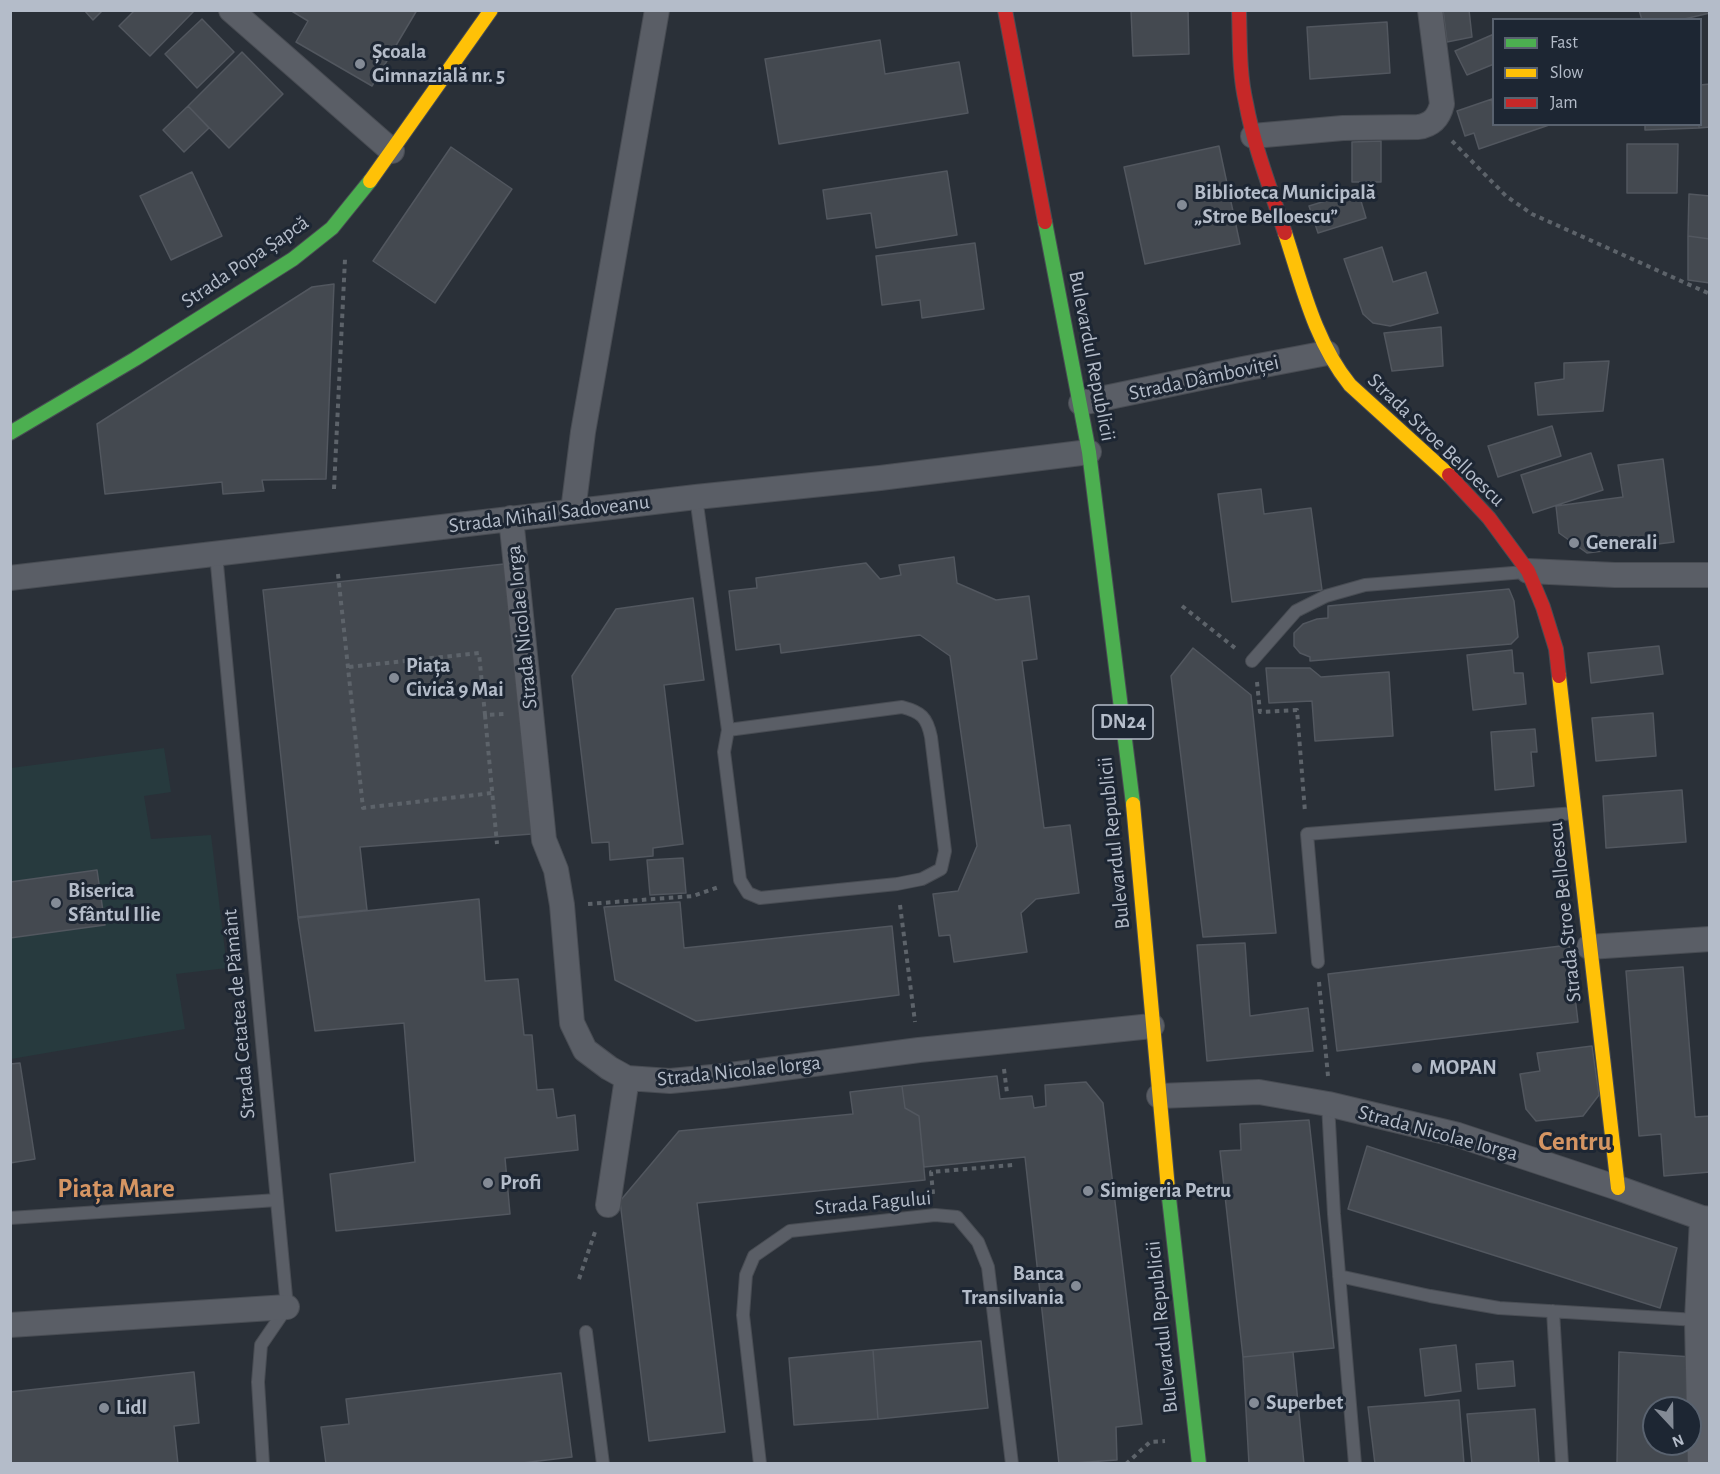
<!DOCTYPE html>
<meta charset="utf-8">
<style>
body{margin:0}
#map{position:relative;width:1720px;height:1474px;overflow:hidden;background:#2a3038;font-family:"Alegreya Sans",sans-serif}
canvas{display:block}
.frame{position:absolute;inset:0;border:12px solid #b4bcc9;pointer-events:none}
.legend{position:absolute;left:1492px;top:18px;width:210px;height:108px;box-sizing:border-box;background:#1d2633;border:2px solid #59626f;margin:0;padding:8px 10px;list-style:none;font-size:18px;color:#b4bcc9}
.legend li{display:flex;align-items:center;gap:12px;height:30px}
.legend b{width:30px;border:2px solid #59626f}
.north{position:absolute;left:1642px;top:1396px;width:60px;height:60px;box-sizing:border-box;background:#1d2633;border:2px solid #59626f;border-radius:50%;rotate:158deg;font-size:16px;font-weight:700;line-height:24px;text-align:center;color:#b4bcc9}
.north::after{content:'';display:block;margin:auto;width:21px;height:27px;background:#848b96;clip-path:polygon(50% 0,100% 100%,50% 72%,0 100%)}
</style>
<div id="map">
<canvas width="1720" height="1474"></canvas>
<div class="frame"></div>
<ul class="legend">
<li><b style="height:8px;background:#4caf50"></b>Fast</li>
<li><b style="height:8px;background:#ffc107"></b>Slow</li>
<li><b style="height:8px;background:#c62828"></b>Jam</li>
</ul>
<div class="north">N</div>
</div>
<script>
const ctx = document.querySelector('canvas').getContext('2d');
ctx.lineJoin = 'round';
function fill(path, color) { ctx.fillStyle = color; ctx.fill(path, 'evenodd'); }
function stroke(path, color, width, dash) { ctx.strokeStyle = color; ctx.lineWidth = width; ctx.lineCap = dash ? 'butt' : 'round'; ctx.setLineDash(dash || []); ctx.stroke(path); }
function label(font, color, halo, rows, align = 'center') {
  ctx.font = font + ' "Alegreya Sans",sans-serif'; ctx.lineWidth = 6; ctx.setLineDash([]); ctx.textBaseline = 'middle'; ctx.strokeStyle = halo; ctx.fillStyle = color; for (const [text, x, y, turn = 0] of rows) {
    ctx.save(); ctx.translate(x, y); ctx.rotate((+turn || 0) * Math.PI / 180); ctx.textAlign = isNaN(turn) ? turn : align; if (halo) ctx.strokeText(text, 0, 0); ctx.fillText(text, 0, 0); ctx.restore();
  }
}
const green = new Path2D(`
 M 164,748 L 171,792 L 144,796 L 151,839 L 211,835 L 227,968 L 176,974 L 185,1029 L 11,1059 L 11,768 Z`);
const building = new Path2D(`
 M 84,10 L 103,10 L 93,20 Z
 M 135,10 L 195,10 L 150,56 L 119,26 Z
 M 290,10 L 417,10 L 372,86 L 296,42 L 308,21 Z
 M 1131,10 L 1188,10 L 1189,54 L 1133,56 Z
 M 1443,10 L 1469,10 L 1472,37 L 1447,42 Z
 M 1639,10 L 1710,10 L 1710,13 L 1680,20 L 1642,20 Z
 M 202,19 L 234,52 L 197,88 L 165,54 Z
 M 1387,22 L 1390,73 L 1310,79 L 1307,27 Z
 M 1494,34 L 1494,64 L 1467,75 L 1455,51 Z
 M 880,40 L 885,74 L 959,62 L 968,113 L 779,144 L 765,59 Z
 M 242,52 L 283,94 L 229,148 L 188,106 Z
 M 1710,84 L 1710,127 L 1699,128 L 1699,124 L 1700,124 L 1700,85 Z
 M 1492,99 L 1494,124 L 1552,124 L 1479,149 L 1474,133 L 1465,136 L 1457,111 Z
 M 188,106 L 209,128 L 184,152 L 163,130 Z
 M 1645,124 L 1699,124 L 1699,128 L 1645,130 Z
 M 1381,141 L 1381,182 L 1352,182 L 1352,142 Z
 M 1627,144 L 1678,144 L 1677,193 L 1627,193 Z
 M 1219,146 L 1240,244 L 1145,264 L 1124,167 Z
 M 451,147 L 512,189 L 435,303 L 373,261 Z
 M 947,171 L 957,235 L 876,248 L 871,213 L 827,219 L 823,190 Z
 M 192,172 L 222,236 L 171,260 L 140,196 Z
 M 1358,191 L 1366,218 L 1318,233 L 1309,206 Z
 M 1689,194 L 1710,196 L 1710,239 L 1688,236 Z
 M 1688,236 L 1710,239 L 1710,283 L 1688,280 Z
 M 975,243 L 984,309 L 922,318 L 920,300 L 882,305 L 876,256 Z
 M 1382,247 L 1393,282 L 1426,272 L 1438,313 L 1390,326 L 1373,323 L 1363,314 L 1344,259 Z
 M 334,284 L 326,479 L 262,480 L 264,491 L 223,494 L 222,482 L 105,494 L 97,424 L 312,287 Z
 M 1441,327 L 1443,366 L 1392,371 L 1384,333 Z
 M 1609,361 L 1603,411 L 1538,415 L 1535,383 L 1564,379 L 1564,363 Z
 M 1552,426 L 1561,456 L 1498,477 L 1488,446 Z
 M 1591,453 L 1603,490 L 1533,513 L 1521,475 Z
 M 1663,459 L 1674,542 L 1587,553 L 1559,533 L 1556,506 L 1623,497 L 1618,465 Z
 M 1261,489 L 1264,514 L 1311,508 L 1322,590 L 1232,602 L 1218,494 Z
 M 954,557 L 957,583 L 996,600 L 1029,596 L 1037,659 L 1022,661 L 1044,828 L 1070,825 L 1079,893 L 1036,899 L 1021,913 L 1027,952 L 954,962 L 950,935 L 939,936 L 933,894 L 958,891 L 977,846 L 950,656 L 920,635 L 781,653 L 780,644 L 736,650 L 729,591 L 757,588 L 756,578 L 866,563 L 880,579 L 901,575 L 899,565 Z
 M 504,564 L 532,834 L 360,847 L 367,910 L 298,917 L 263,590 Z
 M 1509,589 L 1514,601 L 1518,637 L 1511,644 L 1310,661 L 1310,657 L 1300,653 L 1294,646 L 1294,633 L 1303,624 L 1317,619 L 1328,618 L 1328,606 Z
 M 693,598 L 704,680 L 664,685 L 683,844 L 653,848 L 653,856 L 610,860 L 609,842 L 592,843 L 572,676 L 616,609 Z
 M 1659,646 L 1663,674 L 1591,683 L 1588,653 Z
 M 1193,648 L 1251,695 L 1276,933 L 1203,937 L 1171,676 Z
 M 1512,650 L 1514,673 L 1523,673 L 1526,704 L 1473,710 L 1467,655 Z
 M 1266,668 L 1310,668 L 1321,677 L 1389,672 L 1393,736 L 1315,741 L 1312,701 L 1269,703 Z
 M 1653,713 L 1656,756 L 1596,761 L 1592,718 Z
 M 1535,729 L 1537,752 L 1531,752 L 1534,786 L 1495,790 L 1491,732 Z
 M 1682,790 L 1686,842 L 1606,848 L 1603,796 Z
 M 683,858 L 686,893 L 650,895 L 647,860 Z
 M 97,870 L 105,925 L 10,938 L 10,882 Z
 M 479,899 L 485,981 L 518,979 L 524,1035 L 532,1035 L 537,1090 L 553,1089 L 557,1118 L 575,1115 L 578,1150 L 505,1158 L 510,1214 L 336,1231 L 330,1174 L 415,1162 L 404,1023 L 315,1031 L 298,918 Z
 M 680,902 L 684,948 L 892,926 L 899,995 L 696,1021 L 615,980 L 604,907 Z
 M 1245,943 L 1250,1016 L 1308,1008 L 1313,1051 L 1207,1061 L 1197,945 Z
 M 1569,945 L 1578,1022 L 1337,1051 L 1328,974 Z
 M 1683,967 L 1695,1117 L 1710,1116 L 1710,1172 L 1664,1176 L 1661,1134 L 1639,1136 L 1626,971 Z
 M 1592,1046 L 1599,1095 L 1583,1116 L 1536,1121 L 1526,1109 L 1520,1074 L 1540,1071 L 1537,1053 Z
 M 20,1063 L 35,1159 L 10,1163 L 10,1064 Z
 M 997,1076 L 1000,1099 L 1032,1096 L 1034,1108 L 1046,1106 L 1045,1085 L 1086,1082 L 1103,1103 L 1142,1424 L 1116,1427 L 1117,1460 L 1059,1464 L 1025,1157 L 924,1167 L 919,1116 L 905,1108 L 902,1086 Z
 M 902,1086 L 905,1108 L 919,1116 L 925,1180 L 697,1203 L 725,1432 L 649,1441 L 620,1201 L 679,1131 L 853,1114 L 850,1092 Z
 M 1309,1120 L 1334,1348 L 1243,1357 L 1220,1151 L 1241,1150 L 1240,1124 Z
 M 1367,1146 L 1677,1248 L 1660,1308 L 1348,1209 Z
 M 981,1341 L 988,1408 L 878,1419 L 873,1350 Z
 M 1456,1345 L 1461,1391 L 1425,1396 L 1420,1349 Z
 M 873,1350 L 878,1419 L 794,1425 L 789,1358 Z
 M 1293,1352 L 1304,1464 L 1249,1464 L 1243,1357 Z
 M 1619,1352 L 1692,1357 L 1693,1464 L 1617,1464 ZM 1654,1408 L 1690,1408 L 1690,1444 L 1654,1444 Z
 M 1513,1361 L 1515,1386 L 1478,1389 L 1476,1364 Z
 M 194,1372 L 199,1423 L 174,1426 L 178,1464 L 10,1464 L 10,1392 Z
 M 561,1373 L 572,1457 L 514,1464 L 326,1464 L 321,1427 L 349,1424 L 346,1399 Z
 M 1459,1400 L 1464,1464 L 1375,1464 L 1368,1407 Z
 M 1535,1409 L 1539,1464 L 1472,1464 L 1467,1414 Z`);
const path = new Path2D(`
 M 1452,141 L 1506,196 L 1532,214 L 1710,294
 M 334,489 L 345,259
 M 338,574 L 363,808 L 492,793
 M 1182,606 L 1235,648
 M 349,667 L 479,653 L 485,715 L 504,714
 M 1257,682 L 1260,712 L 1297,710 L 1305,812
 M 485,715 L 497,844
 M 588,904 L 693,896 L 719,887
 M 900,905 L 915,1022
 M 1319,982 L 1328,1076
 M 1004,1069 L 1007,1093
 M 933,1194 L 931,1172 L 1013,1165
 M 579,1279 L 596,1229
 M 1126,1464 L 1150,1442 L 1165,1441`);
const lane = new Path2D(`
 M 696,497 L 728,730 L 724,752 L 740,880 L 748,893 L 760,898 L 897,884 L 922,879 L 941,869 L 945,851 L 931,737 C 927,717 921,712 902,707 L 728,730
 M 216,554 L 287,1307 L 261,1345 L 258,1382 L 263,1464
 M 1252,661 L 1296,611 L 1326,596 L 1365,585 L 1525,572
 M 1318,962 L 1307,834 L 1575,813
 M 1328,1104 L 1334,1214 L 1355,1464
 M 10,1218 L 277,1200
 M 1339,1276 L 1430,1296 L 1499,1308 L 1697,1320
 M 1553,1311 L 1562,1464
 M 586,1332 L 603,1464
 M 760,1464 L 743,1315 L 746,1275 L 754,1256 L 790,1231 L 935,1215 L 957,1217 L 978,1242 L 988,1267 L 1012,1464`);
const street = new Path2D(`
 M 231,10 L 392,151
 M 1253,136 L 1343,128 L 1418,127 C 1432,125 1439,117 1442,104 L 1430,10
 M 1081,403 L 1243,369 L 1327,353
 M 573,511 L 583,432 L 657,10
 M 511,518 L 544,840 L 556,870 L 562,905 L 572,1023 L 585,1050 L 609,1068 L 627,1078 L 670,1081 L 723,1076 L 919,1050 L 1152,1026
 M 1528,571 L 1615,575 L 1710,575
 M 10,578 L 696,497 L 880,478 L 1089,452
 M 1589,947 L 1710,939
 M 1159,1096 L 1259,1092 L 1328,1104 L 1458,1135 L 1618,1188 L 1702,1218 L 1710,1219
 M 608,1205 L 627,1078
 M 10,1325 L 287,1307
 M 1700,1464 L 1697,1320 L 1702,1218`);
const fast = new Path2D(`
 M 1045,222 L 1089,452 L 1133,804
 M 10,433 L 135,359 L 293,259 L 332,228 L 370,181
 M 1168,1189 L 1199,1464`);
const slow = new Path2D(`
 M 370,181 L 491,10
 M 1285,233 C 1302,285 1315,342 1350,385 L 1449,475
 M 1559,676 L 1618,1188
 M 1133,804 L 1168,1189`);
const jam = new Path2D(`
 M 1005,10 L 1045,222
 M 1239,10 C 1240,41 1239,73 1246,103 C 1254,147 1271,190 1285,233
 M 1449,475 L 1489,518 L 1528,571 L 1543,607 L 1556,649 L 1559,676`);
const markers = [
 [360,64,6,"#848b96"],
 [1182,205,6,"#848b96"],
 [1574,543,6,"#848b96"],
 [394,678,6,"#848b96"],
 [56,903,6,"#848b96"],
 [1417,1068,6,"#848b96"],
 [488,1183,6,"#848b96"],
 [1088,1191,6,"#848b96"],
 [1076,1286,6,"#848b96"],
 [1254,1403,6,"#848b96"],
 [104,1408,6,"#848b96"]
];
const shields = [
 [1123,722,60]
];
const shieldNames = [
 ["DN24",1123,722]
];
const poiNames = [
 ["Școala",372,52],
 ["Gimnazială nr. 5",372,76],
 ["Biblioteca Municipală",1194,193],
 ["„Stroe Belloescu”",1194,217],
 ["Generali",1586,543],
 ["Piața",406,666],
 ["Civică 9 Mai",406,690],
 ["Biserica",68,891],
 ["Sfântul Ilie",68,915],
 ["MOPAN",1429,1068],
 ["Profi",500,1183],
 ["Simigeria Petru",1100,1191],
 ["Banca",1064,1274,"right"],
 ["Transilvania",1064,1298,"right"],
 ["Superbet",1266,1403],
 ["Lidl",116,1408]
];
const streetNames = [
 ["Strada Popa Șapcă",245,262,-34],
 ["Bulevardul Republicii",1092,356,79],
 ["Strada Dâmboviței",1204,378,-12],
 ["Strada Stroe Belloescu",1436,440,44],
 ["Strada Mihail Sadoveanu",549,514,-7],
 ["Strada Nicolae Iorga",522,627,-96],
 ["Bulevardul Republicii",1114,843,-96],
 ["Strada Stroe Belloescu",1565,912,-96],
 ["Strada Cetatea de Pământ",239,1014,-95],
 ["Strada Nicolae Iorga",739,1071,-6],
 ["Strada Nicolae Iorga",1438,1133,15],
 ["Strada Fagului",873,1203,-5],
 ["Bulevardul Republicii",1162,1327,-96]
];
const districtNames = [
 ["Centru",1575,1142],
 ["Piața Mare",116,1189]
];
fill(green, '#273a3e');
fill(building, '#444950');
stroke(building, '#52575f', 1.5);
stroke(lane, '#484c53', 14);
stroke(street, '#484c53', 26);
stroke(fast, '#484c53', 16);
stroke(slow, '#484c53', 16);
stroke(jam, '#484c53', 16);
stroke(path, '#5d636a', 4, [4.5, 4.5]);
stroke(lane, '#5a5e66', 12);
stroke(street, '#5a5e66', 24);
stroke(fast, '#4caf50', 14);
stroke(slow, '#ffc107', 14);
stroke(jam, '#c62828', 14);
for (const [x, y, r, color] of markers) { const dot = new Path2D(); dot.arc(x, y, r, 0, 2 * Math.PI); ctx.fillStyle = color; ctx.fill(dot); stroke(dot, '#1d2633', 2); }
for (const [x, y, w] of shields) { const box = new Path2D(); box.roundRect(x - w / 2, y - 17, w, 34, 4.5); ctx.fillStyle = '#1d2633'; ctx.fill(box); stroke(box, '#b4bcc9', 1.5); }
label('bold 20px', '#b4bcc9', null, shieldNames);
label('bold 21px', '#b4bcc9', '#1d2633', poiNames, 'left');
label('21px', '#b4bcc9', '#1d2633', streetNames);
label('bold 27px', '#d59563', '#1d2633', districtNames);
</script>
